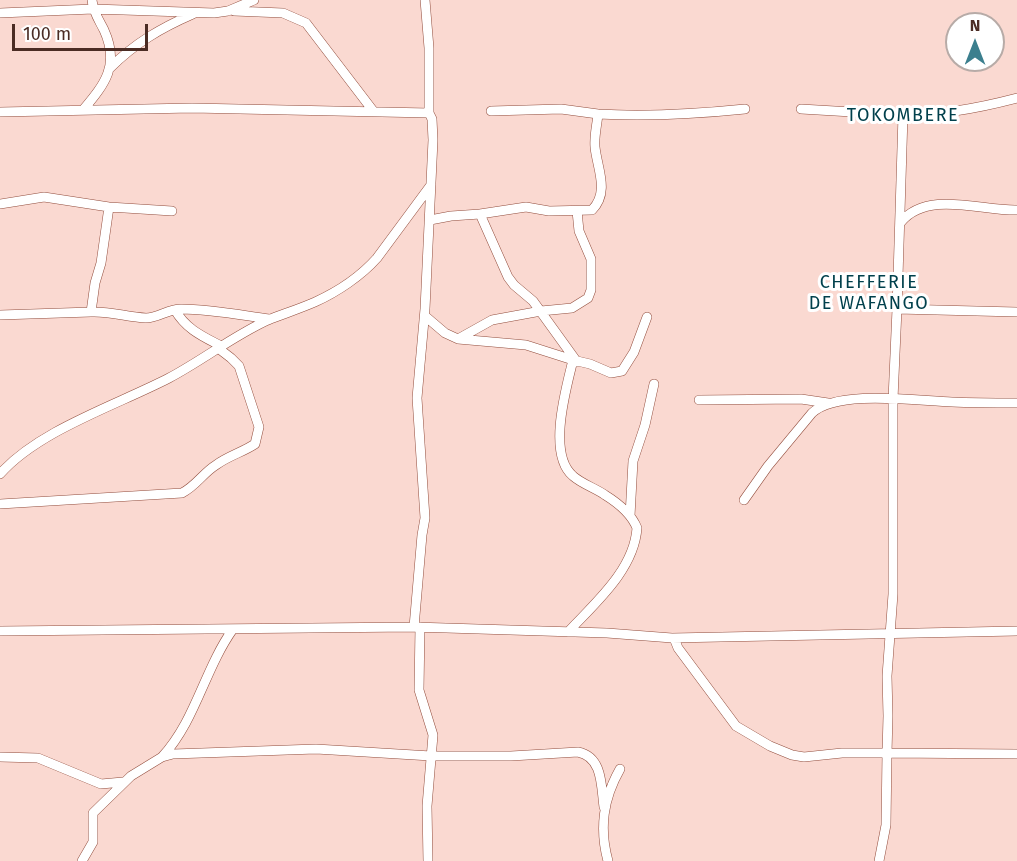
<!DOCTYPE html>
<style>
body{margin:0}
#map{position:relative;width:1017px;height:861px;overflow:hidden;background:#fad9d1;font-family:"Fira Sans",sans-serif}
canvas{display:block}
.north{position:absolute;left:945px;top:12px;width:60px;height:60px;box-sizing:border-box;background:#fff;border:2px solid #b7aba7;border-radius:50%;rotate:0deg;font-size:16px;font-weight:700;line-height:24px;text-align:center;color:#4b2c24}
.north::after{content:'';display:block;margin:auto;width:21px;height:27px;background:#3b7f8e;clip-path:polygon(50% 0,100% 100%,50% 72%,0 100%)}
.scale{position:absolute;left:12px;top:24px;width:136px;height:27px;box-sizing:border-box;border:3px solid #4b2c24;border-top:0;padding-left:8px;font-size:18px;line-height:21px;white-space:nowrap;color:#4b2c24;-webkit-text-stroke:4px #fff;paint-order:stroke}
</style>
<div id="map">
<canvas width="1017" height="861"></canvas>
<div class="north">N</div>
<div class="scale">100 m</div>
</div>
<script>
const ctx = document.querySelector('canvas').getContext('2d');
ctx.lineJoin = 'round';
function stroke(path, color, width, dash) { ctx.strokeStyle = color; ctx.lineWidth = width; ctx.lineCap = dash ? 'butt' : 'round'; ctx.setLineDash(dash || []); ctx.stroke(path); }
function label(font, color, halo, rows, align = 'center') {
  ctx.font = font + ' "Fira Sans",sans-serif'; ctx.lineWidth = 6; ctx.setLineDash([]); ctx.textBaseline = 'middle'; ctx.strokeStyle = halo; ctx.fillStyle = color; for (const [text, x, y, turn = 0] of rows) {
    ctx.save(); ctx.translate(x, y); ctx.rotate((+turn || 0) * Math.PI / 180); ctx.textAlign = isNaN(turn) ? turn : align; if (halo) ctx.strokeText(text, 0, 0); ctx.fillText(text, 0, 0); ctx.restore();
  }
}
const minor = new Path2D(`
 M 234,11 L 283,13 L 306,23 L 374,112
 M 0,13 L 93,9 L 214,13 L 228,11 L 254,0
 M 110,68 C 135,43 161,28 193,14
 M 1017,98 C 979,108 942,115 903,115 L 897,309 L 1017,312
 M 801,109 L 903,115
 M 83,110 C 105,84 120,65 104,30 C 99,20 93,12 92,0
 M 0,112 L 192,108 L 429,113
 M 598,114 C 647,117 696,114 745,109
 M 0,204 L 44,197 L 109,207 L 172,211
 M 480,214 L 526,207 L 549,211 L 592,210 C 610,192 597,168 595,147 C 594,136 597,125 598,114 L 561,109 L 491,111
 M 430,220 L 451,216 L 480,214 L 508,277 L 514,285 L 533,301 L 577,362
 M 901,222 C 928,190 981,211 1017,210
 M 897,309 L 893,399 L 893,594 L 887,676 L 888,716 L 887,753 L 1017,754
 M 175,310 C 186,329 202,336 221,346
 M 91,312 C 110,311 127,317 146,318 C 158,318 168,309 181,309 C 210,309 240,315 269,319
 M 0,315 L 91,312 L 95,283 L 101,263 L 109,207
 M 425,316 L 445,333 L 458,339 L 526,345 L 573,360 C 566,389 547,454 573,476 C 582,484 595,488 605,495 C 618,503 631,513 637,528 C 634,570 595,603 568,632
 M 458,339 L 492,320 L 541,311 L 572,308 L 588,298 L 591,290 L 591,259 L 579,231 L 577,211
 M 573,360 L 590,364 L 611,373 L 622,371 L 634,352 L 647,317
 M 699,400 L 801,399 L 828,403
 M 0,474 C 39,430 117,405 169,378 C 203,360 233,336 268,320 C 283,314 299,309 315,302 C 337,292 361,276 377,258 L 431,185
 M 744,500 L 768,466 L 812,413 C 837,389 918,401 952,402 C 974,403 995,403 1017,403
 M 0,504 L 182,493 C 196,486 203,473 216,465 C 228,456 243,452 255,444 L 259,427 L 239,366 L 231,358 L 218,348
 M 630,516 L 633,461 L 645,425 L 654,384
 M 414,627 L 422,535 L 425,518 L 417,398 L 425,309 L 433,140 L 432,119 L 429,113 L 429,48 L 425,0
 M 420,627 L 419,690 L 433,735 L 427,806 L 428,861
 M 0,631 L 414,627 L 607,633 L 672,638 L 1017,631
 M 674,638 L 678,648 L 736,726 L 770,746 L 792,755 L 804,757 L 842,753 L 887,753 L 886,825 L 879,861
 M 0,757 L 38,758 L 101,784 L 123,782
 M 162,757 C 196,720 204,670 233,629
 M 82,861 L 93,842 L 93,813 L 131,776 L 162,757 L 173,754 L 316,749 L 431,756 L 511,756 L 578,752 C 603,757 601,786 604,807
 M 608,861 C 599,828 603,799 620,769`);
const quarterNames = [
 ["TOKOMBERE",903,116],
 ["CHEFFERIE",869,283],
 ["DE WAFANGO",869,304]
];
stroke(minor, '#924d3d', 10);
stroke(minor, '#fff', 9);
ctx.letterSpacing = '1.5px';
label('18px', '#01404c', '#fff', quarterNames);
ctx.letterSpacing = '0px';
</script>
